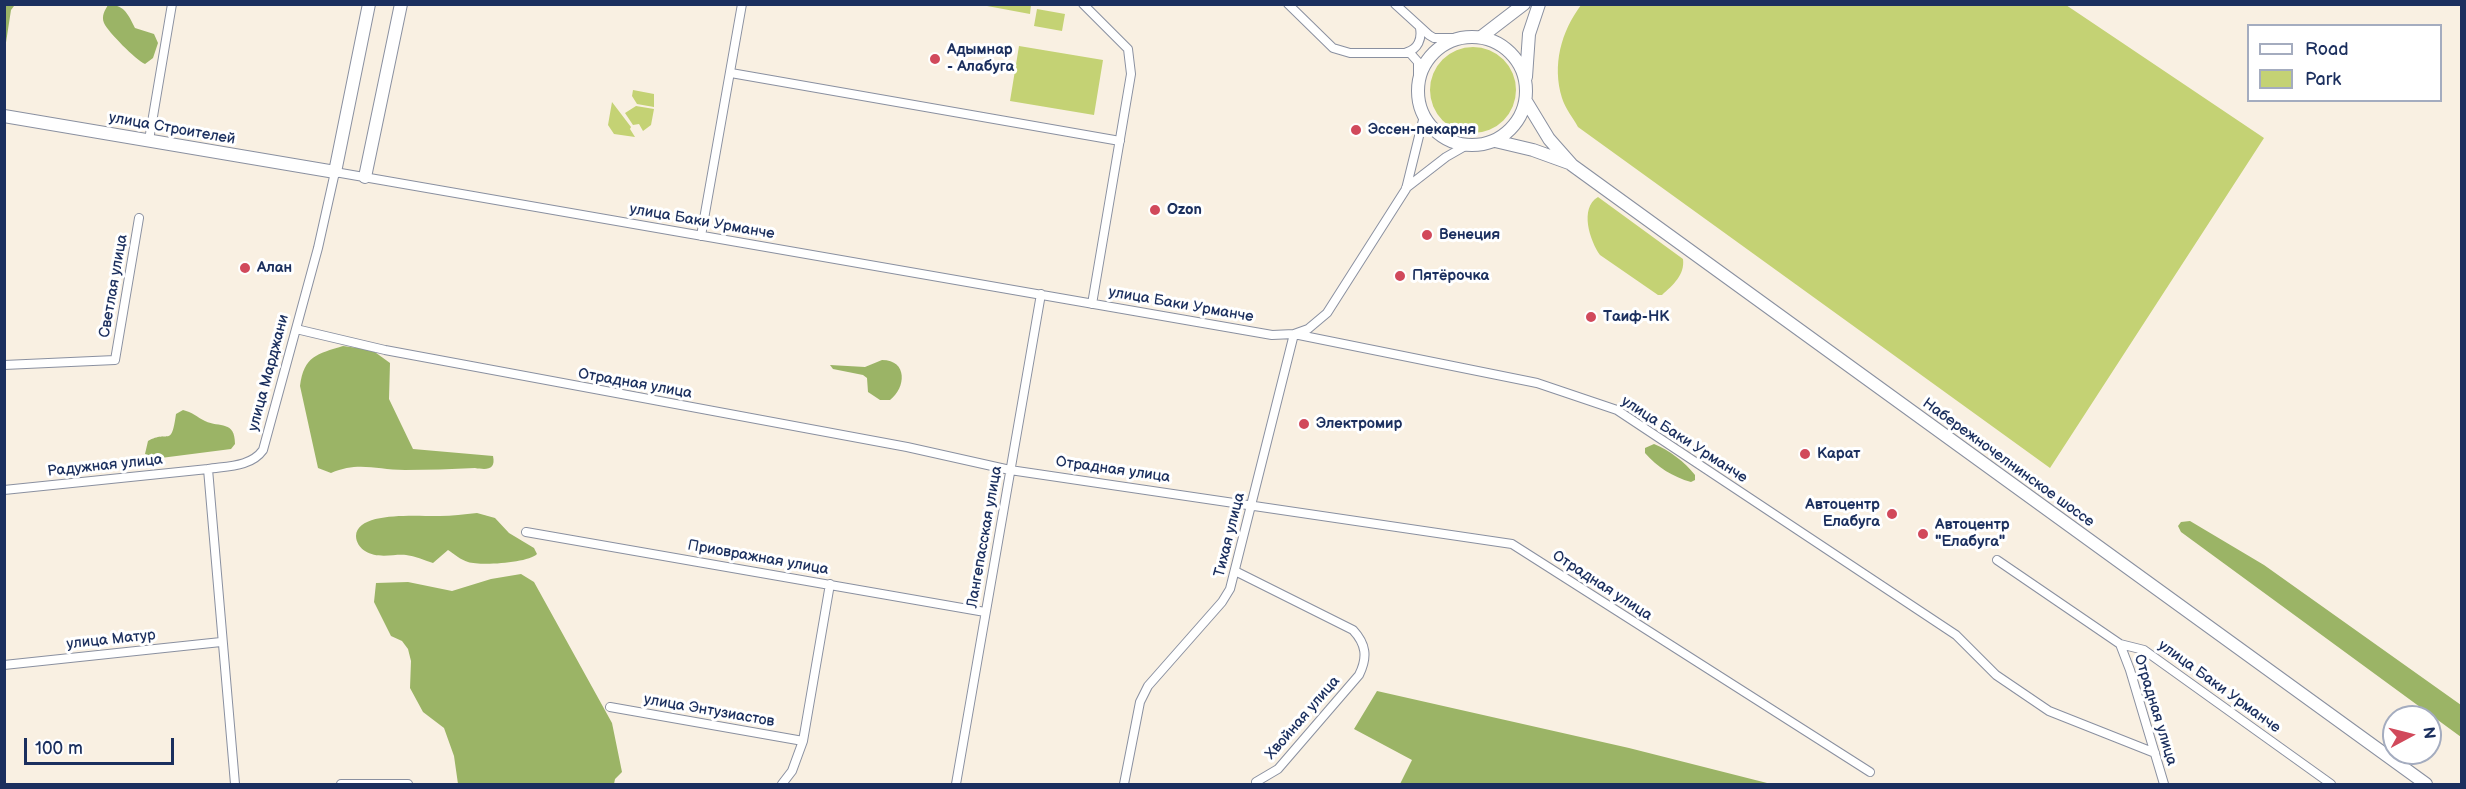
<!DOCTYPE html>
<meta charset="utf-8">
<style>
body{margin:0}
#map{position:relative;width:2466px;height:789px;overflow:hidden;background:#f9f0e2;font-family:"Balsamiq Sans",sans-serif}
canvas{display:block}
.frame{position:absolute;inset:0;border:6px solid #1b2f5e;pointer-events:none}
.legend{position:absolute;left:2247px;top:24px;width:195px;height:78px;box-sizing:border-box;background:#fff;border:2px solid #a4acbf;margin:0;padding:8px 10px;list-style:none;font-size:18px;color:#1b2f5e}
.legend li{display:flex;align-items:center;gap:12px;height:30px}
.legend b{width:30px;border:2px solid #a4acbf}
.north{position:absolute;left:2382px;top:705px;width:60px;height:60px;box-sizing:border-box;background:#fff;border:2px solid #a4acbf;border-radius:50%;rotate:83deg;font-size:16px;font-weight:700;line-height:24px;text-align:center;color:#1b2f5e}
.north::after{content:'';display:block;margin:auto;width:21px;height:27px;background:#d1495b;clip-path:polygon(50% 0,100% 100%,50% 72%,0 100%)}
.scale{position:absolute;left:24px;top:738px;width:150px;height:27px;box-sizing:border-box;border:3px solid #1b2f5e;border-top:0;padding-left:8px;font-size:18px;line-height:21px;white-space:nowrap;color:#1b2f5e;-webkit-text-stroke:4px #fff;paint-order:stroke}
</style>
<div id="map">
<canvas width="2466" height="789"></canvas>
<div class="frame"></div>
<ul class="legend">
<li><b style="height:8px;background:#fff"></b>Road</li>
<li><b style="height:16px;background:#c4d274"></b>Park</li>
</ul>
<div class="north">N</div>
<div class="scale">100 m</div>
</div>
<script>
const ctx = document.querySelector('canvas').getContext('2d');
ctx.lineJoin = 'round';
function fill(path, color) { ctx.fillStyle = color; ctx.fill(path, 'evenodd'); }
function stroke(path, color, width, dash) { ctx.strokeStyle = color; ctx.lineWidth = width; ctx.lineCap = dash ? 'butt' : 'round'; ctx.setLineDash(dash || []); ctx.stroke(path); }
function label(font, color, halo, rows, align = 'center') {
  ctx.font = font + ' "Balsamiq Sans",sans-serif'; ctx.lineWidth = 6; ctx.setLineDash([]); ctx.textBaseline = 'middle'; ctx.strokeStyle = halo; ctx.fillStyle = color; for (const [text, x, y, turn = 0] of rows) {
    ctx.save(); ctx.translate(x, y); ctx.rotate((+turn || 0) * Math.PI / 180); ctx.textAlign = isNaN(turn) ? turn : align; if (halo) ctx.strokeText(text, 0, 0); ctx.fillText(text, 0, 0); ctx.restore();
  }
}
const green = new Path2D(`
 M 988,4 L 1031,4 L 1031,5 L 1030,14 L 987,6 Z
 M 1581,5 L 2066,5 L 2264,138 L 2050,468 L 1578,127 C 1573,118 1565,108 1562,98 C 1552,65 1561,32 1581,5 Z
 M 1037,9 L 1065,14 L 1062,31 L 1034,26 Z
 M 1019,46 L 1103,60 L 1094,115 L 1010,101 Z
 M1430 90a43 43 0 1 1 86 0a43 43 0 1 1-86 0Z
 M 633,90 L 654,94 L 654,107 L 637,104 L 632,96 Z
 M 612,102 L 631,127 L 630,129 L 635,137 L 614,134 L 608,125 Z
 M 636,106 L 654,109 L 651,125 L 643,131 L 639,124 L 633,125 L 625,113 Z
 M 1598,197 L 1683,259 C 1685,275 1673,285 1662,295 L 1658,295 L 1600,255 C 1590,241 1579,208 1598,197 Z`);
const forest = new Path2D(`
 M 5,4 L 26,5 L 14,6 L 11,10 L 5,49 Z
 M 108,5 C 124,4 128,14 135,28 L 154,34 L 158,43 L 153,58 L 145,64 C 136,60 108,32 104,23 C 101,16 105,10 108,5 Z
 M 343,346 L 372,350 L 390,363 L 389,399 L 413,449 L 493,456 C 496,470 487,470 475,468 C 452,469 428,470 405,470 C 376,470 359,461 331,473 L 318,468 L 300,386 C 304,356 317,354 343,346 Z
 M 882,360 C 908,360 906,388 890,400 L 880,400 L 868,392 L 867,378 L 863,375 L 833,369 L 830,365 L 865,367 Z
 M 183,410 C 192,412 197,417 205,421 C 220,428 235,420 235,444 L 231,449 L 153,459 L 145,454 L 148,441 C 169,429 171,449 176,414 Z
 M 1654,444 C 1669,450 1685,462 1695,475 L 1695,480 L 1691,482 C 1673,477 1657,467 1645,453 L 1645,448 Z
 M 477,513 L 495,518 L 509,533 L 534,548 L 537,554 C 528,563 481,566 468,562 C 461,560 454,554 448,550 L 433,563 C 424,560 415,556 406,555 C 393,554 377,559 365,551 C 360,548 356,542 356,536 C 357,510 423,517 440,516 C 452,516 464,514 477,513 Z
 M 2190,521 L 2264,565 L 2461,705 L 2461,737 L 2181,532 L 2178,526 L 2181,522 Z
 M 521,574 L 534,582 L 612,723 L 622,772 L 615,779 L 614,784 L 458,784 L 454,756 L 444,728 L 423,712 L 410,688 L 411,661 L 408,649 L 402,641 L 391,636 L 374,602 L 376,583 L 408,582 L 452,591 L 491,579 Z
 M 1377,691 L 1629,748 L 1771,784 L 1400,784 L 1412,760 L 1354,729 Z`);
const street = new Path2D(`
 M 1083,4 L 1128,49 L 1131,74 L 1092,304
 M 1288,4 L 1333,48 L 1350,53 L 1410,53 L 1418,62 L 1418,90
 M 1395,4 L 1429,35 L 1434,38 L 1459,38
 M 1407,52 C 1418,49 1422,39 1420,28
 M 731,73 L 1120,141
 M 149,140 L 172,4
 M 1406,188 L 1446,157 L 1467,145
 M 701,236 L 742,4
 M 296,329 L 385,350 L 907,447 L 1010,470 L 1512,544 L 1870,772
 M 4,365 L 115,360 L 139,218
 M 4,490 L 208,469
 M 526,532 L 985,612
 M 1997,560 L 2120,644 L 2144,650 L 2331,784
 M 1235,571 L 1353,630 C 1366,644 1368,657 1359,675 L 1278,769 L 1256,782
 M 2120,644 L 2130,670 L 2164,784
 M 4,665 L 221,642
 M 610,707 L 803,741
 M 235,784 L 208,469 C 227,466 251,467 263,450 L 318,248 L 335,172 L 1272,335 L 1294,334 L 1537,383 L 1617,410 L 1956,635 L 1996,675 L 2049,711 L 2155,753
 M 341,784 L 408,784
 M 782,784 L 792,771 L 803,741 L 830,584
 M 956,784 L 1041,294
 M 1124,784 L 1140,702 L 1148,686 L 1222,602 L 1230,589 L 1294,334 L 1308,329 L 1327,313 L 1406,189 L 1424,116`);
const secondary = new Path2D(`
 M1418 91a54 54 0 1 1 108 0a54 54 0 1 1-108 0Z
 M 1481,37 L 1524,4
 M 1526,77 L 1529,34 L 1539,4
 M 1526,101 L 1549,139 L 1572,165 L 2426,784
 M 4,116 L 335,172 L 369,4
 M 1495,141 L 1533,150 L 1569,163
 M 365,177 L 401,4`);
const markers = [
 [935,59,6,"#d1495b"],
 [1356,130,6,"#d1495b"],
 [1155,210,6,"#d1495b"],
 [1427,235,6,"#d1495b"],
 [245,268,6,"#d1495b"],
 [1400,276,6,"#d1495b"],
 [1591,317,6,"#d1495b"],
 [1304,424,6,"#d1495b"],
 [1805,454,6,"#d1495b"],
 [1892,514,6,"#d1495b"],
 [1923,534,6,"#d1495b"]
];
const poiNames = [
 ["Адымнар",947,50],
 ["- Алабуга",947,67],
 ["Эссен-пекарня",1368,130],
 ["Ozon",1167,210],
 ["Венеция",1439,235],
 ["Алан",257,268],
 ["Пятёрочка",1412,276],
 ["Таиф-НК",1603,317],
 ["Электромир",1316,424],
 ["Карат",1817,454],
 ["Автоцентр",1880,505,"right"],
 ["Елабуга",1880,522,"right"],
 ["Автоцентр",1935,525],
 ["\"Елабуга\"",1935,542]
];
const streetNames = [
 ["улица Строителей",172,129,10],
 ["улица Баки Урманче",702,222,10],
 ["Светлая улица",114,286,-80],
 ["улица Баки Урманче",1181,305,10],
 ["улица Марджани",269,373,-75],
 ["Отрадная улица",635,384,10],
 ["улица Баки Урманче",1684,440,33],
 ["Набережночелнинское шоссе",2008,463,36],
 ["Радужная улица",105,466,-6],
 ["Отрадная улица",1113,470,8],
 ["Тихая улица",1230,535,-76],
 ["Лангепасская улица",985,537,-80],
 ["Приовражная улица",758,558,10],
 ["Отрадная улица",1602,586,33],
 ["улица Матур",111,640,-6],
 ["улица Баки Урманче",2219,687,36],
 ["Отрадная улица",2155,710,73],
 ["улица Энтузиастов",709,711,10],
 ["Хвойная улица",1303,718,-49]
];
fill(green, '#c4d274');
fill(forest, '#9bb466');
stroke(street, '#8a90a0', 10);
stroke(secondary, '#8a90a0', 14);
stroke(street, '#fff', 8);
stroke(secondary, '#fff', 12);
for (const [x, y, r, color] of markers) { const dot = new Path2D(); dot.arc(x, y, r, 0, 2 * Math.PI); ctx.fillStyle = color; ctx.fill(dot); stroke(dot, '#fff', 2); }
label('bold 15px', '#1b2f5e', '#fff', poiNames, 'left');
label('15px', '#1b2f5e', '#fff', streetNames);
</script>
